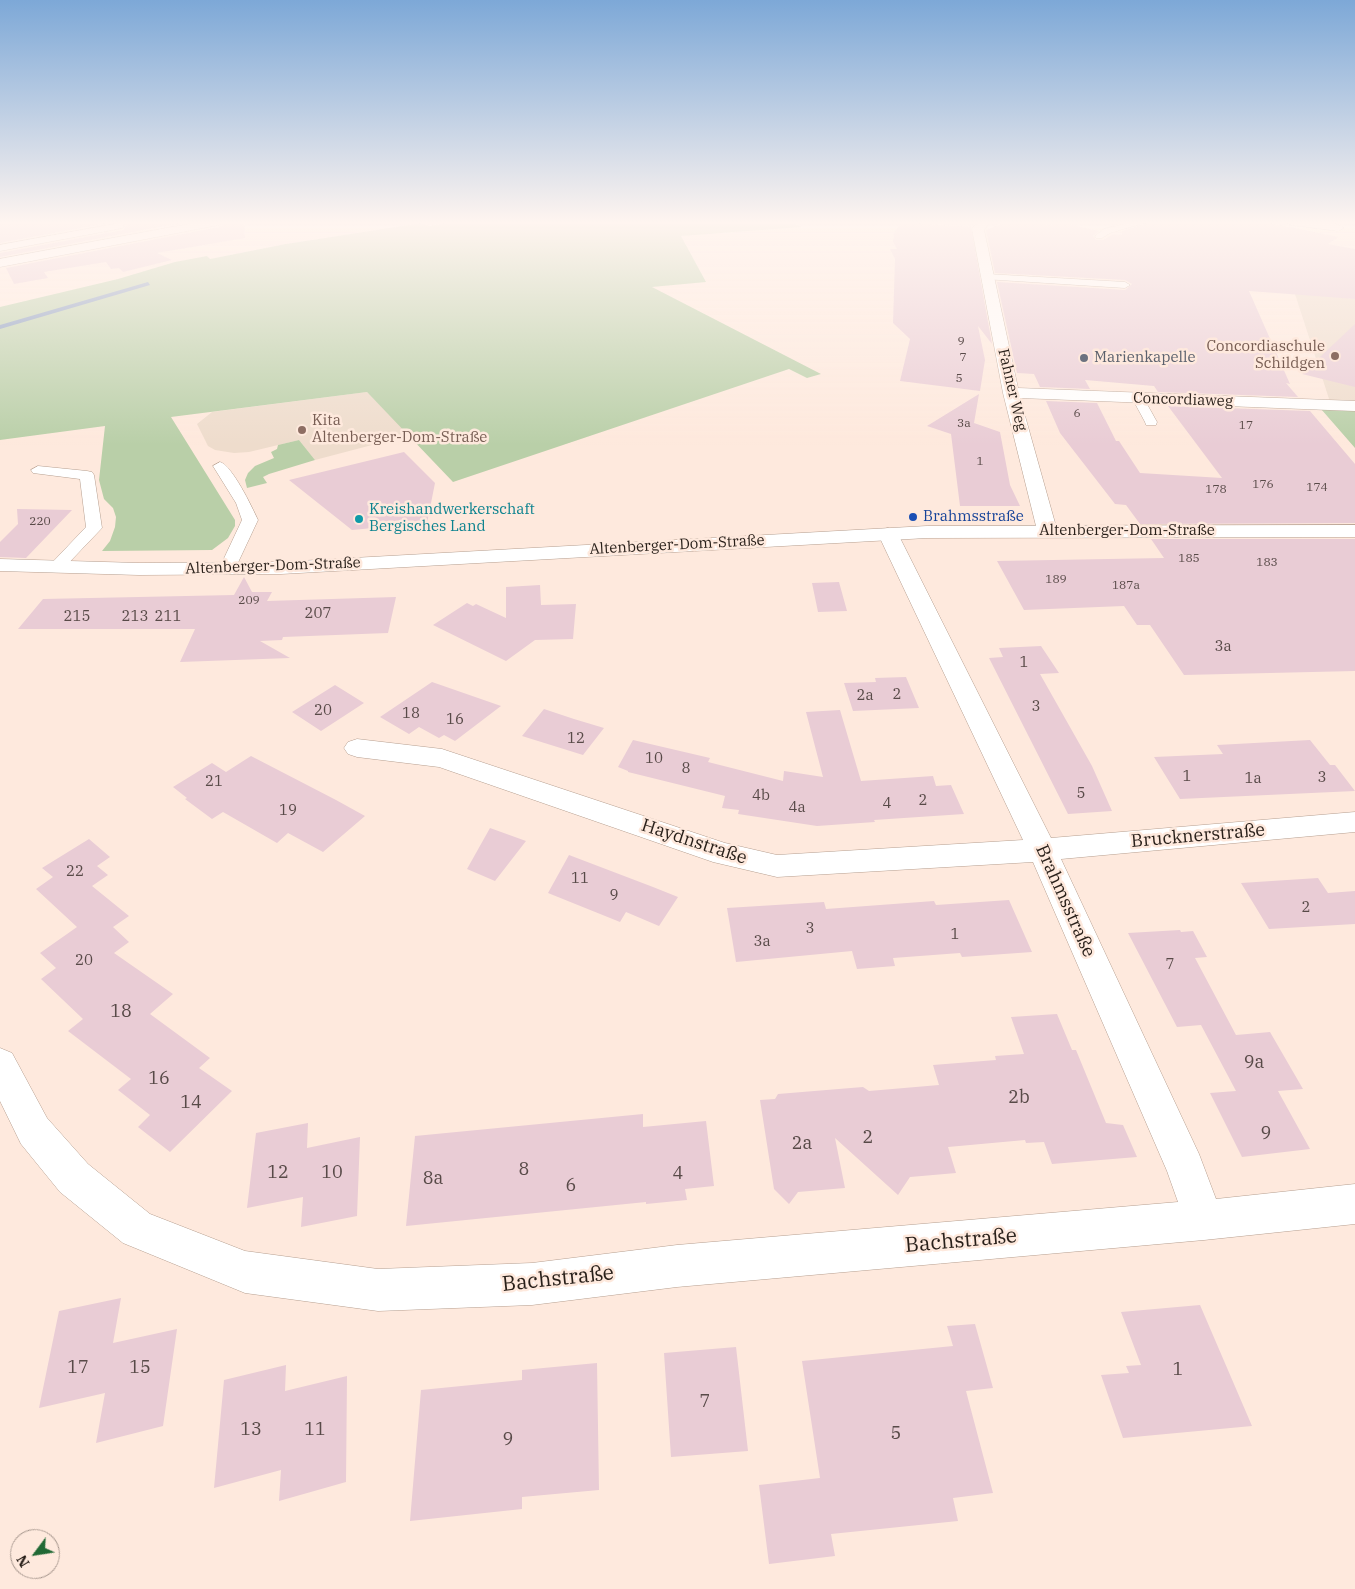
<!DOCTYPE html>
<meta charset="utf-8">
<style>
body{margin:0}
#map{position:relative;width:1355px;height:1589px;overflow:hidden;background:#fee9dd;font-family:"IBM Plex Serif",serif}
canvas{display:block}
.north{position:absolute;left:10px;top:1529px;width:50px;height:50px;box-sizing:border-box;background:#fee9dd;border:1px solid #a8988f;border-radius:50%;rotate:239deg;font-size:14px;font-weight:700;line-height:20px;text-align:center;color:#281f19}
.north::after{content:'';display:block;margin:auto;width:18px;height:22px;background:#216935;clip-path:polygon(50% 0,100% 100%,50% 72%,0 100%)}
</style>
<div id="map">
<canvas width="1355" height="1589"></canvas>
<div class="north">N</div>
</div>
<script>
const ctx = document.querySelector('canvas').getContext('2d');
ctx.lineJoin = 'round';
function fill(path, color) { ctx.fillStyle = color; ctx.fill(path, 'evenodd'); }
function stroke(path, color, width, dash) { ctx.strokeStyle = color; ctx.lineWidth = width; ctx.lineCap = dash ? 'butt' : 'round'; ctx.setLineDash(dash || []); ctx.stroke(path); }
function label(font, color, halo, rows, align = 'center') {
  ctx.font = font + ' "IBM Plex Serif",serif'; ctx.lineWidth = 5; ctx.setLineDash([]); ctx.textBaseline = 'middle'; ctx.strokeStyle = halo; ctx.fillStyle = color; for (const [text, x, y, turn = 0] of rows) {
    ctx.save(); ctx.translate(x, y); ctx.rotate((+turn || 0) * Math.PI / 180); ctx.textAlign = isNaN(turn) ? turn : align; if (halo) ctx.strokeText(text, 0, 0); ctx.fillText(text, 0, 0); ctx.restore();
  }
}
const education = new Path2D(`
 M 1294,291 L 1355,299 L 1355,402 L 1330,402 Z
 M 367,392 L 410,435 L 315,460 L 299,440 L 249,452 L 234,453 L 215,450 L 208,446 L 197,424 L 212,412 Z`);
const green = new Path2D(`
 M 451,222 L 792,222 L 802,227 L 681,236 L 706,282 L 652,287 L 821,374 L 807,378 L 789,369 L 453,482 L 367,392 L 171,417 L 235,520 L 235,526 L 228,538 L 212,550 L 102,551 L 110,541 L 115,527 L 116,517 L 113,508 L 104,499 L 99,480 L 105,426 L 0,440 L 0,307 L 118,279 L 175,262 L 207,256 L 210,259 L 286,244 L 422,223 L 429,226 Z
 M 1321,409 L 1355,411 L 1355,448 Z
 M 299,440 L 315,460 L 269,474 L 263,477 L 267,483 L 247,488 L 245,480 L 248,473 L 255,466 L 274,458 L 271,452 L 277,449 L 278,445 Z`);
const stream = new Path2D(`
 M 148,282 L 150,285 L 0,329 L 0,325 Z`);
const building = new Path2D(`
 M 0,222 L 113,222 L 0,243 Z
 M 122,222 L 186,222 L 0,257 L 0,253 L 123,230 L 126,226 Z
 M 226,222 L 244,222 L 245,238 L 157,253 L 172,260 L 123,272 L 119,268 L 111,269 L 106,262 L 44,272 L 48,278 L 14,284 L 6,268 L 219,227 Z
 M 901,222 L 971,227 L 992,344 L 978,326 L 985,360 L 980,391 L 900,381 L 910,339 L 893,323 L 895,259 L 890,249 L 897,249 L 893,242 L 894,233 Z
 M 1005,222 L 1037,222 L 1049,225 L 1059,222 L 1099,231 L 1093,236 L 1096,240 L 1103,240 L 1114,234 L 1122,235 L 1122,231 L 1150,222 L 1265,222 L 1339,237 L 1328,244 L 1355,249 L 1355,299 L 1249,291 L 1290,384 L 1286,383 L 1298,397 L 1158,392 L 1154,386 L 1085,380 L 1090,389 L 1040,387 L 1034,374 L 1017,373 L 997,282 L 1125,290 L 1132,284 L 1125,280 L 995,273 L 986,230 Z
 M 1355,324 L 1355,387 L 1302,374 Z
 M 979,394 L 974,423 L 1000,432 L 1010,485 L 1020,506 L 960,506 L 951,434 L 927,426 Z
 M 1046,401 L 1097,403 L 1116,441 L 1119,441 L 1140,473 L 1222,478 L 1168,406 L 1310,411 L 1355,464 L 1355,523 L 1140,524 L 1126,505 L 1115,504 L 1060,433 Z
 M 404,452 L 435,483 L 427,523 L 373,525 L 373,528 L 352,530 L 289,480 Z
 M 17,509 L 72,510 L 26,558 L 0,557 L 0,542 L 18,524 Z
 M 1151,539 L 1355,539 L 1355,671 L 1184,675 L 1150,625 L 1137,625 L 1124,606 L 1024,610 L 997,561 L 1164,558 Z
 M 244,577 L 252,592 L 272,592 L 267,601 L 396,597 L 388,633 L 283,637 L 282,640 L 260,641 L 290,658 L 180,662 L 195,629 L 18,629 L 43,599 L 234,595 Z
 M 839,582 L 847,611 L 818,612 L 812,583 Z
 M 540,585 L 541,605 L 576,604 L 573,639 L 535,640 L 506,661 L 433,625 L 467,603 L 473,606 L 476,604 L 506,618 L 506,587 Z
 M 1041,646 L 1059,673 L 1040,674 L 1092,766 L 1112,811 L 1068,814 L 989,658 L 1003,657 L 999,648 Z
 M 906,677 L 919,708 L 853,711 L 844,683 L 876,682 L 875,678 Z
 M 432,682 L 501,706 L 455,741 L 444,735 L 439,738 L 419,727 L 409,734 L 380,717 Z
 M 335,685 L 364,703 L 321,731 L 292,712 Z
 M 544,709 L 574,719 L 604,728 L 583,755 L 522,736 Z
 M 840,710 L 861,781 L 933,776 L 936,786 L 951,785 L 964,814 L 874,820 L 875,822 L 817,826 L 738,814 L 739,810 L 722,808 L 725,796 L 628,772 L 628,771 L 618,767 L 633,740 L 710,758 L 708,762 L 783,781 L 784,771 L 823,777 L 806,712 Z
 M 1310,740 L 1330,765 L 1335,765 L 1355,791 L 1180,799 L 1154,757 L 1223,754 L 1217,745 Z
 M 251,756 L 336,800 L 365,816 L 323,852 L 288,833 L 277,843 L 223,812 L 212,819 L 185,799 L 187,798 L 173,787 L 212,763 L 226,772 Z
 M 490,828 L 526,841 L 495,881 L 467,869 Z
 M 89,839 L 110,857 L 97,866 L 108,875 L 92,886 L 129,916 L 113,927 L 129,942 L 114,953 L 173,994 L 150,1014 L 210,1058 L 199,1068 L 232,1091 L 170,1152 L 138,1127 L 150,1115 L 118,1090 L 131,1079 L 68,1031 L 83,1019 L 41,979 L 56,968 L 40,953 L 77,927 L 36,889 L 53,877 L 42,868 Z
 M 569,855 L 653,887 L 678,897 L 659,926 L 626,912 L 620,922 L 548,893 Z
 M 1318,878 L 1328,893 L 1355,891 L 1355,924 L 1269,929 L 1241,883 Z
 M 1009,900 L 1032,952 L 962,957 L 960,953 L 893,958 L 895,966 L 857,969 L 852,951 L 736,962 L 727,908 L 824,902 L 826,909 L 934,901 L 936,905 Z
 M 1180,930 L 1181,932 L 1193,931 L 1207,957 L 1195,958 L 1236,1035 L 1270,1032 L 1303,1089 L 1278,1091 L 1310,1149 L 1242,1157 L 1210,1093 L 1236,1091 L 1201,1025 L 1177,1027 L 1128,933 Z
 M 1057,1014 L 1072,1050 L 1076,1050 L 1106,1123 L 1123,1125 L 1137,1157 L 1052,1164 L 1044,1142 L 1026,1143 L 1025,1140 L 948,1147 L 956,1173 L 910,1177 L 898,1195 L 835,1138 L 845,1188 L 798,1192 L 789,1204 L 774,1189 L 760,1100 L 775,1099 L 778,1094 L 863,1087 L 869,1091 L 939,1085 L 933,1065 L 996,1060 L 995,1056 L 1024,1054 L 1011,1017 Z
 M 643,1114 L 643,1127 L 706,1121 L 714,1186 L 685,1189 L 687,1200 L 646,1204 L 646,1202 L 406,1226 L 415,1136 Z
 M 308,1123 L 307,1148 L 360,1137 L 357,1216 L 301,1227 L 303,1197 L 247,1208 L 256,1133 Z
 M 121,1298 L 113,1343 L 177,1329 L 163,1426 L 96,1443 L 105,1393 L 39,1408 L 59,1311 Z
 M 1200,1305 L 1252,1426 L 1123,1438 L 1101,1375 L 1129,1373 L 1126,1366 L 1141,1365 L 1121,1312 Z
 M 975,1324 L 993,1388 L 966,1391 L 993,1493 L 953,1498 L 958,1521 L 831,1534 L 835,1556 L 769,1564 L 759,1485 L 820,1478 L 802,1361 L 953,1346 L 947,1326 Z
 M 736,1347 L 748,1451 L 671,1457 L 664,1353 Z
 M 597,1363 L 599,1490 L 522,1497 L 522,1509 L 410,1521 L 421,1390 L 522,1380 L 522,1370 Z
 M 286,1365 L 285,1391 L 347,1376 L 346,1482 L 279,1501 L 281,1470 L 214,1488 L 224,1380 Z`);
const lane = new Path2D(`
 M 1132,222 L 1148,222 L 1110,233 L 1102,238 L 1096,238 L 1095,236 L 1104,229 Z
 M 120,223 L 124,226 L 123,228 L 0,251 L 0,245 Z
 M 987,274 L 1125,282 L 1130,285 L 1125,288 L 984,279 L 982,277 Z
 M 1138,394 L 1142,395 L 1157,422 L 1156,425 L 1146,425 L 1145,422 L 1132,398 Z
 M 220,462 C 232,465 252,507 258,520 L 235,569 L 233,572 L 221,572 L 219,569 L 242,520 L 236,503 L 213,466 Z
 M 38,466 L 87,471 L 92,472 L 94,475 L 102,528 L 62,570 L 50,570 L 48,567 L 86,527 L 80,479 L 33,473 L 31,470 Z`);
const street = new Path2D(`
 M 199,222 L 224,222 L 219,225 L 0,267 L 0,259 Z
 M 978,222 L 990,222 L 984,230 L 1018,388 L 1355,401 L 1355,411 L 1020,398 L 1057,530 L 1054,534 L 1047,536 L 1040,534 L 1037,530 L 1003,393 L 972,229 Z
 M 1286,222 C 1300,222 1334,219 1344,228 L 1338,231 L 1291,225 Z
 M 888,528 L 895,530 L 898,534 L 1051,838 L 1355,812 L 1355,832 L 1061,859 L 1199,1154 L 1216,1199 L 1355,1184 L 1355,1224 L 1204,1240 L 677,1287 L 532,1305 L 378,1311 L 245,1293 L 123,1243 L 60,1192 L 21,1144 L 0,1101 L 0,1048 L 12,1053 L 47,1118 L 88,1164 L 150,1214 L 245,1251 L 378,1269 L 532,1263 L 677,1245 L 1178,1202 L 1167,1171 L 1033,862 L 777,877 L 713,862 L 439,767 L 357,757 L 348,754 L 344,748 L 348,742 L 357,739 L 442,749 L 725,843 L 777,855 L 1023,840 L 878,534 L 881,530 Z`);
const secondary = new Path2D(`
 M 1355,525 L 1355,537 L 927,538 L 281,574 L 139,575 L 0,571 L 0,559 L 139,563 L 281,562 L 927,526 Z`);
const markers = [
 [1335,356,5,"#8d6e63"],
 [1084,358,5,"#6b7280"],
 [302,430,5,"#8d6e63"],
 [913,517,5,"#1a4fb4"],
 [359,519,5,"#0f9aa8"]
];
const farNumbernames = [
 ["9",961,342],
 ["7",963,358],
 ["5",959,379],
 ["6",1077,414],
 ["3a",964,424],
 ["17",1246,426],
 ["1",980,462],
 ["176",1263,485],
 ["174",1317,488],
 ["178",1216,490],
 ["220",40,522],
 ["185",1189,559],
 ["183",1267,563],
 ["189",1056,580],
 ["187a",1126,586],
 ["209",249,601]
];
const farEducationnames = [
 ["Concordiaschule",1325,347],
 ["Schildgen",1325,364],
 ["Kita",312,421,"left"],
 ["Altenberger-Dom-Straße",312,438,"left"]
];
const farWorshipnames = [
 ["Marienkapelle",1094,358]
];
const farStreetnames = [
 ["Fahner Weg",1012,390,77],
 ["Concordiaweg",1183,400,2],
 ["Altenberger-Dom-Straße",1127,531],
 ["Altenberger-Dom-Straße",677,545,-3],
 ["Altenberger-Dom-Straße",273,566,-2]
];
const farCulturenames = [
 ["Kreishandwerkerschaft",369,510],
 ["Bergisches Land",369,527]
];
const farTransitnames = [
 ["Brahmsstraße",923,517]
];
const numberNames = [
 ["207",318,614],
 ["215",77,617],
 ["213",135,617],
 ["211",168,617],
 ["3a",1223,647],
 ["1",1024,663],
 ["2",897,695],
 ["2a",865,696],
 ["3",1036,707],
 ["20",323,711],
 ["18",411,714],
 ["16",455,720],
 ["12",576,739],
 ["10",654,759],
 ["8",686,769],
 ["1",1187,777],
 ["3",1322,778],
 ["1a",1253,779],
 ["21",214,782],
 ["5",1081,794],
 ["4b",761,796],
 ["2",923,801],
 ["4",887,804],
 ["4a",797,808],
 ["19",288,811],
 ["22",75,872],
 ["11",580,879],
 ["9",614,896],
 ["2",1306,908],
 ["3",810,929],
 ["1",955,935],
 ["3a",762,942],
 ["20",84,961],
 ["7",1170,965]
];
const streetNames = [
 ["Brucknerstraße",1198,836,-5],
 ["Haydnstraße",694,842,18],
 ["Brahmsstraße",1065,901,66]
];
const nearNumbernames = [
 ["18",121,1012],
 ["9a",1254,1063],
 ["16",159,1079],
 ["2b",1019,1098],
 ["14",191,1103],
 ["9",1266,1134],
 ["2",868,1138],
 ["2a",802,1144],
 ["8",524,1170],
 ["12",278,1173],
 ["10",332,1173],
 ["4",678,1174],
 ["8a",433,1179],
 ["6",571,1186],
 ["17",78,1368],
 ["15",140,1368],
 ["1",1178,1370],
 ["7",705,1402],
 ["13",251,1430],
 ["11",315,1430],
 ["5",896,1434],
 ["9",508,1440]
];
const nearStreetnames = [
 ["Bachstraße",961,1241,-5],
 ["Bachstraße",558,1279,-6]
];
fill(education, '#eedccc');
fill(green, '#b9cfa8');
fill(stream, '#7d95bd');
fill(building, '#e9ccd5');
stroke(lane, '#b69f90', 1);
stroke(street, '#b69f90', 1);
stroke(secondary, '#b69f90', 1);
fill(lane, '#fff');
fill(street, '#fff');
fill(secondary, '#fff');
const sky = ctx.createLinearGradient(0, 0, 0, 445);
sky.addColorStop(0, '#7da8d7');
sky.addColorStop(0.5, '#fff5f0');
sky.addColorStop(1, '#fff5f000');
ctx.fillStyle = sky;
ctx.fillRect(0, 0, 1355, 445);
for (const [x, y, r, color] of markers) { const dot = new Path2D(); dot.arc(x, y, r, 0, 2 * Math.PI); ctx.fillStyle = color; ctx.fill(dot); stroke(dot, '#fee9dd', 2); }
label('12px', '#584a48', null, farNumbernames);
label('15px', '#785e54', '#fee9dd', farEducationnames, 'right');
label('15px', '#5b616d', '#fee9dd', farWorshipnames, 'left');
label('15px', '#281f19', '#fee9dd', farStreetnames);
label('15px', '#0d838f', '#fee9dd', farCulturenames, 'left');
label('15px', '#164399', '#fee9dd', farTransitnames, 'left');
label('15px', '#584a48', null, numberNames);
label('18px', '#281f19', '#fee9dd', streetNames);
label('18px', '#584a48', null, nearNumbernames);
label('21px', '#281f19', '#fee9dd', nearStreetnames);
</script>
